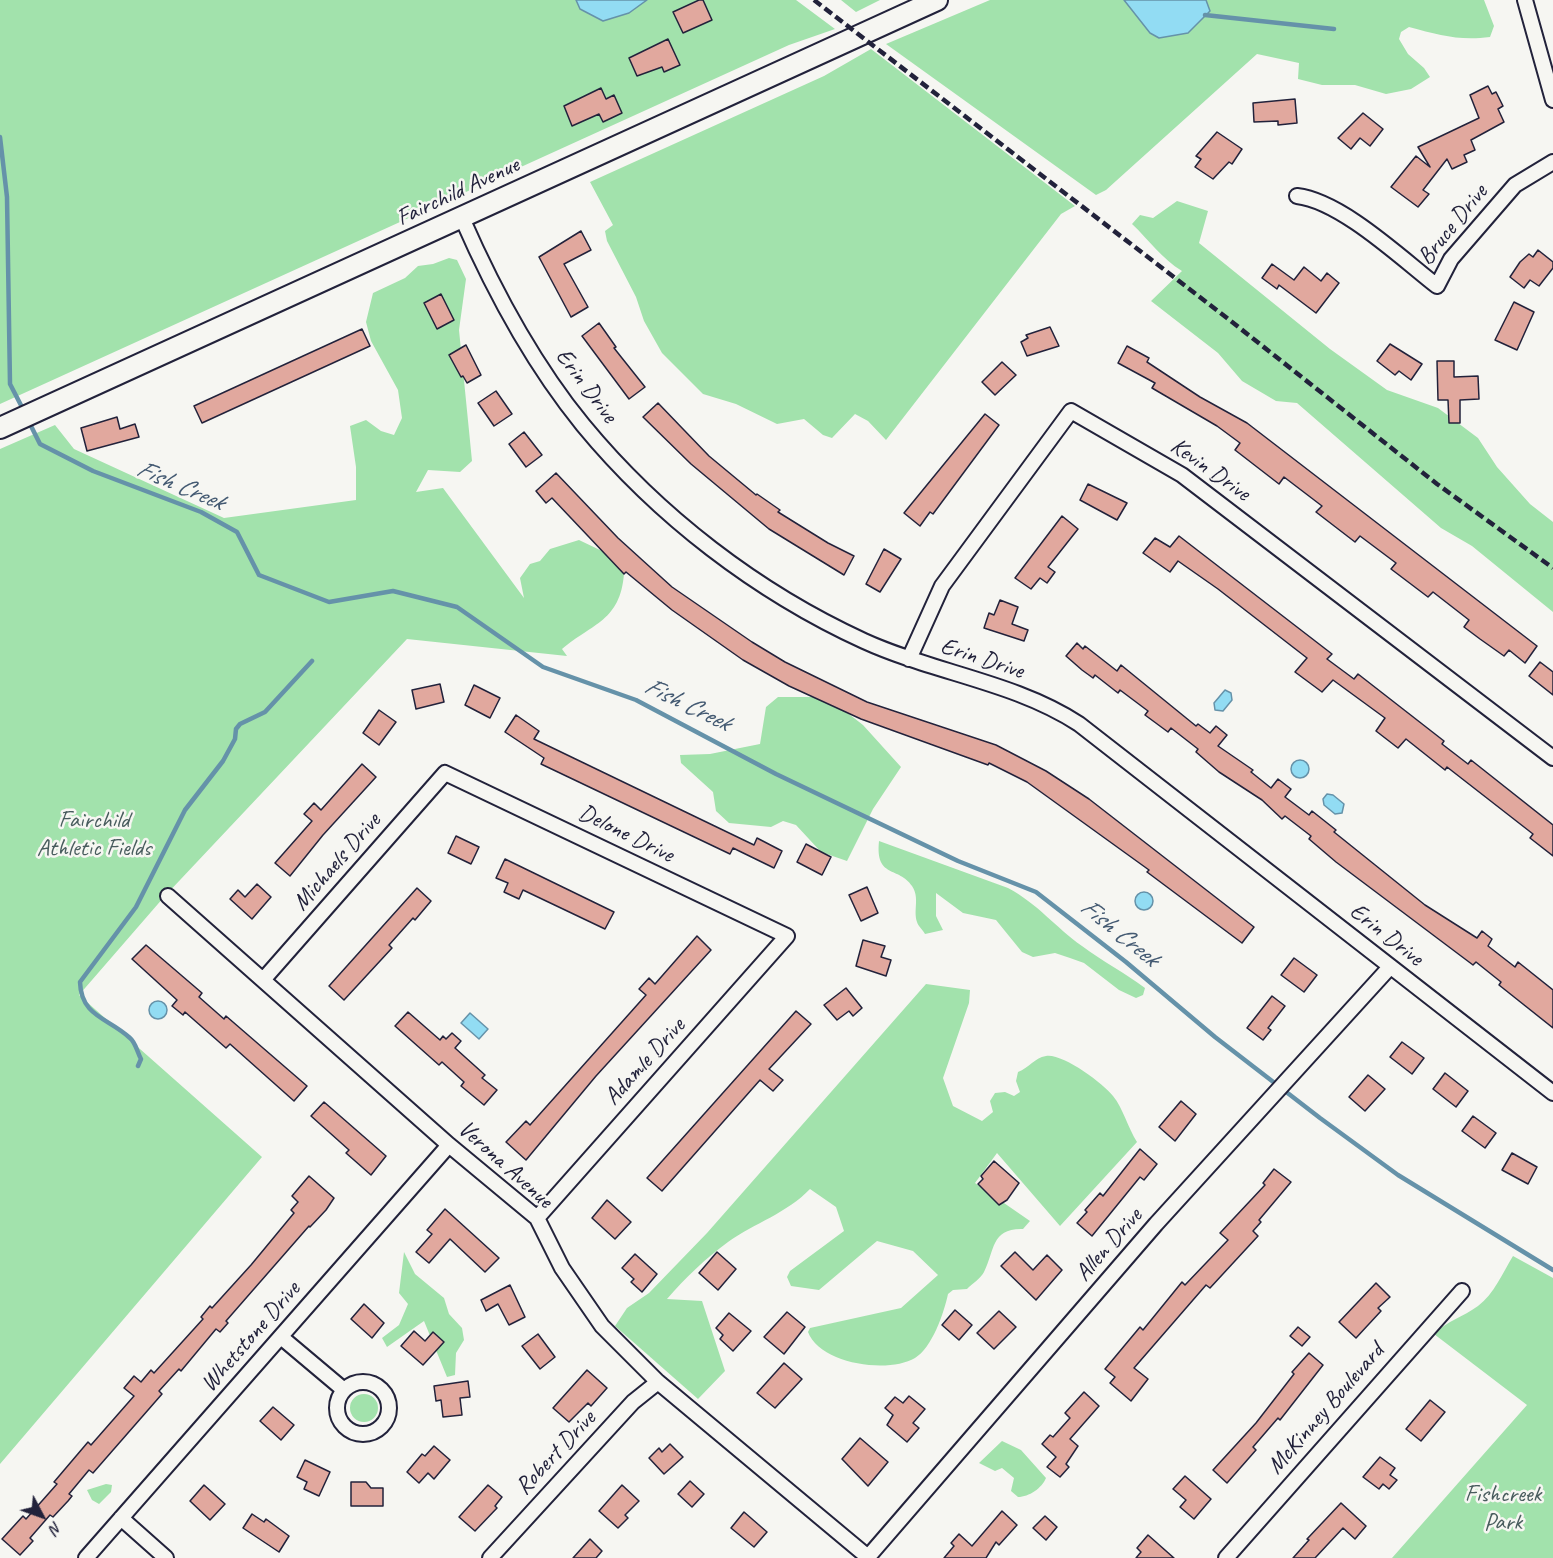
<!DOCTYPE html>
<style>
body{margin:0}
#map{position:relative;width:1553px;height:1558px;overflow:hidden;background:#f6f6f2;font-family:Caveat,sans-serif}
canvas{display:block}
.north{position:absolute;left:12px;top:1486px;width:60px;height:60px;-webkit-text-stroke:4px #f6f6f2;paint-order:stroke;rotate:131deg;font-size:16px;font-weight:700;line-height:24px;text-align:center;color:#22223b}
.north::after{content:'';display:block;margin:auto;width:21px;height:27px;background:#22223b;clip-path:polygon(50% 0,100% 100%,50% 72%,0 100%)}
</style>
<div id="map">
<canvas width="1553" height="1558"></canvas>
<div class="north">N</div>
</div>
<script>
const ctx = document.querySelector('canvas').getContext('2d');
ctx.lineJoin = 'round';
function fill(path, color) { ctx.fillStyle = color; ctx.fill(path, 'evenodd'); }
function stroke(path, color, width, dash) { ctx.strokeStyle = color; ctx.lineWidth = width; ctx.lineCap = dash ? 'butt' : 'round'; ctx.setLineDash(dash || []); ctx.stroke(path); }
function label(font, color, halo, rows, align = 'center') {
  ctx.font = font + ' Caveat,sans-serif'; ctx.lineWidth = 5; ctx.setLineDash([]); ctx.textBaseline = 'middle'; ctx.strokeStyle = halo; ctx.fillStyle = color; for (const [text, x, y, turn = 0] of rows) {
    ctx.save(); ctx.translate(x, y); ctx.rotate((+turn || 0) * Math.PI / 180); ctx.textAlign = isNaN(turn) ? turn : align; if (halo) ctx.strokeText(text, 0, 0); ctx.fillText(text, 0, 0); ctx.restore();
  }
}
const green = new Path2D(`
 M 0,0 L 796,0 L 835,29 L 789,45 L 0,404 Z
 M 841,0 L 880,0 L 856,12 Z
 M 990,0 L 1484,0 L 1494,26 L 1490,37 C 1459,41 1439,35 1409,27 L 1401,32 L 1399,39 L 1408,54 L 1424,68 L 1430,77 L 1411,89 L 1386,94 L 1355,85 L 1322,85 L 1298,79 L 1299,63 L 1257,54 L 1106,190 L 1096,195 L 886,44 Z
 M 871,49 L 1075,206 L 1061,214 L 886,440 L 868,421 L 855,414 L 832,438 L 823,435 L 804,419 L 777,424 L 736,404 L 703,394 L 662,353 L 644,321 L 636,297 L 607,241 L 605,231 L 613,225 L 590,182 L 824,76 Z
 M 1177,201 L 1208,211 L 1199,243 L 1330,349 L 1387,390 L 1438,408 L 1478,438 L 1497,467 L 1530,504 L 1553,522 L 1553,612 L 1472,546 L 1441,528 L 1297,403 L 1276,401 L 1242,381 L 1218,353 L 1151,301 L 1182,271 C 1162,259 1149,240 1132,224 L 1140,215 L 1153,218 Z
 M 449,258 L 457,260 L 466,279 L 459,330 L 472,461 L 460,472 L 428,470 L 416,492 L 443,488 L 524,598 L 520,578 L 530,564 L 540,561 L 550,549 L 579,540 L 602,551 L 624,574 C 620,621 593,623 562,649 L 567,656 L 407,639 L 164,897 L 79,995 L 262,1157 L 0,1464 L 0,449 L 55,425 L 74,449 L 224,518 L 356,500 L 356,467 L 350,426 L 366,420 L 381,431 L 394,435 L 402,418 L 398,390 L 371,341 L 366,322 L 373,293 L 405,278 L 418,266 L 433,264 Z
 M 778,697 L 827,697 L 863,725 L 901,767 L 873,809 L 847,861 L 821,852 L 796,825 L 783,821 L 771,827 L 729,823 L 716,811 L 713,792 L 681,763 L 680,755 L 710,754 L 760,744 L 766,707 Z
 M 879,841 L 1008,888 C 1038,904 1055,927 1082,946 C 1102,961 1125,973 1145,988 L 1143,995 L 1136,998 L 1119,990 L 1084,963 L 1070,958 L 1055,953 L 1033,957 L 1022,952 L 996,920 L 963,913 L 936,893 L 936,916 L 943,930 L 925,934 C 923,930 918,926 917,922 C 913,910 920,898 912,886 C 899,866 875,879 879,841 Z
 M 926,984 L 970,990 L 969,1003 L 943,1078 L 953,1106 L 982,1121 L 993,1112 L 990,1101 L 995,1093 L 1005,1092 L 1014,1096 L 1020,1092 L 1016,1081 L 1018,1072 C 1029,1068 1034,1058 1046,1056 C 1062,1053 1103,1083 1113,1096 C 1123,1108 1128,1128 1137,1142 L 1060,1226 L 997,1153 L 975,1183 L 1030,1221 L 1023,1229 C 991,1228 995,1250 984,1272 C 981,1278 972,1284 967,1289 L 953,1290 L 948,1294 C 944,1313 932,1348 915,1358 C 888,1374 820,1364 808,1332 L 810,1328 L 901,1308 L 938,1275 L 913,1251 L 877,1241 L 819,1290 L 791,1286 L 787,1277 L 790,1271 L 844,1231 L 836,1207 L 810,1189 C 787,1213 755,1223 728,1242 C 706,1258 685,1278 667,1299 L 702,1301 L 725,1371 L 698,1399 L 615,1326 L 627,1308 L 649,1293 L 707,1233 Z
 M 404,1252 L 415,1274 L 444,1298 L 449,1314 L 462,1328 L 464,1340 L 456,1353 L 455,1375 L 447,1377 L 424,1321 L 387,1347 L 382,1338 L 399,1325 L 408,1304 L 399,1293 Z
 M 1513,1256 L 1553,1278 L 1553,1558 L 1392,1558 L 1527,1405 L 1434,1334 C 1447,1321 1463,1317 1478,1306 C 1494,1294 1503,1272 1513,1256 Z
 M350 1408a14 14 0 1 1 28 0a14 14 0 1 1-28 0Z
 M 1002,1441 L 1021,1450 L 1046,1478 C 1042,1488 1029,1497 1018,1497 L 1011,1491 L 1014,1478 L 1002,1468 L 995,1471 L 979,1463 Z
 M 106,1484 L 112,1485 L 111,1492 L 99,1504 L 92,1500 L 87,1490 Z`);
const water = new Path2D(`
 M 576,0 L 647,0 L 629,13 L 603,21 L 580,9 Z
 M 1124,0 L 1206,0 L 1210,11 L 1188,33 L 1159,38 L 1150,33 Z
 M 1225,690 L 1231,693 L 1232,700 L 1223,711 L 1215,710 L 1214,703 Z
 M1291 769a9 9 0 1 1 18 0a9 9 0 1 1-18 0Z
 M 1327,794 L 1333,795 L 1344,804 L 1342,813 L 1335,814 L 1324,805 L 1323,799 Z
 M1135 901a9 9 0 1 1 18 0a9 9 0 1 1-18 0Z
 M149 1010a9 9 0 1 1 18 0a9 9 0 1 1-18 0Z
 M 470,1013 L 488,1029 L 479,1039 L 461,1023 Z`);
const stream = new Path2D(`
 M 1205,15 L 1334,29
 M 0,137 L 7,197 L 10,384 L 25,413
 M 28,420 L 40,444 L 93,471 L 201,512 L 237,532 L 259,575 L 329,602 L 393,591 L 457,607 L 543,667 L 636,700 L 776,774 L 866,817 L 958,861 L 1036,892 L 1126,962 L 1215,1037 L 1320,1118 L 1398,1175 L 1553,1270
 M 138,1066 L 141,1059 C 137,1052 136,1043 130,1038 C 109,1018 81,1017 80,982 L 136,907 L 185,810 L 223,761 L 235,739 L 236,729 L 240,724 L 265,712 L 312,661`);
const building = new Path2D(`
 M 699,0 L 703,0 L 712,20 L 683,33 L 673,12 Z
 M 668,39 L 680,65 L 664,72 L 662,67 L 637,76 L 629,58 Z
 M 1488,86 L 1492,94 L 1496,92 L 1503,106 L 1498,109 L 1504,122 L 1471,140 L 1475,150 L 1464,155 L 1467,162 L 1452,169 L 1447,159 L 1423,190 L 1429,194 L 1418,207 L 1391,187 L 1416,156 L 1430,167 L 1418,147 L 1479,118 L 1470,95 Z
 M 601,88 L 606,99 L 614,95 L 622,113 L 603,122 L 599,114 L 572,126 L 564,106 Z
 M 1295,99 L 1297,123 L 1278,125 L 1278,121 L 1254,122 L 1253,103 Z
 M 1363,113 L 1383,129 L 1370,146 L 1360,138 L 1351,149 L 1338,138 Z
 M 1217,132 L 1242,149 L 1232,164 L 1229,162 L 1213,179 L 1195,167 L 1201,159 L 1196,156 Z
 M 581,231 L 591,250 L 564,264 L 588,307 L 571,317 L 539,257 Z
 M 1538,250 L 1553,262 L 1553,268 L 1539,286 L 1530,280 L 1524,288 L 1510,277 L 1520,262 L 1529,254 L 1533,257 Z
 M 1272,264 L 1294,280 L 1304,267 L 1321,281 L 1327,273 L 1339,283 L 1316,313 L 1279,285 L 1277,289 L 1262,278 Z
 M 441,294 L 454,320 L 437,329 L 424,303 Z
 M 1514,302 L 1534,312 L 1517,350 L 1495,340 Z
 M 599,323 L 616,347 L 614,348 L 645,387 L 629,399 L 582,336 Z
 M 1050,327 L 1059,346 L 1027,356 L 1021,342 L 1028,338 L 1026,335 Z
 M 362,329 L 370,346 L 202,423 L 194,406 Z
 M 1390,344 L 1422,364 L 1411,380 L 1399,371 L 1395,375 L 1377,361 Z
 M 466,345 L 481,375 L 467,383 L 463,376 L 461,377 L 449,355 Z
 M 1127,346 L 1149,358 L 1147,362 L 1200,397 L 1247,423 L 1537,646 L 1525,663 L 1509,650 L 1504,656 L 1480,639 L 1464,627 L 1469,620 L 1433,592 L 1428,597 L 1391,569 L 1396,563 L 1360,536 L 1355,542 L 1316,512 L 1322,506 L 1284,477 L 1279,484 L 1235,450 L 1240,443 L 1217,426 L 1152,388 L 1155,383 L 1118,363 Z
 M 1437,361 L 1454,361 L 1454,377 L 1478,376 L 1479,399 L 1460,400 L 1460,423 L 1449,423 L 1448,400 L 1438,400 Z
 M 1002,362 L 1016,375 L 995,395 L 982,382 Z
 M 496,391 L 512,414 L 494,426 L 478,403 Z
 M 658,403 L 709,456 L 756,495 L 757,494 L 780,510 L 778,512 L 828,543 L 854,556 L 844,575 L 769,529 L 691,464 L 643,417 Z
 M 985,414 L 999,425 L 933,514 L 930,512 L 920,526 L 904,513 Z
 M 117,417 L 120,429 L 135,424 L 139,437 L 87,451 L 81,428 Z
 M 524,432 L 542,455 L 526,467 L 509,444 Z
 M 556,473 L 618,538 L 672,587 L 752,642 L 785,662 L 867,702 L 996,745 L 1046,771 L 1089,799 L 1254,927 L 1242,943 L 1147,872 L 1149,870 L 1027,782 L 989,763 L 988,765 L 861,719 L 789,686 L 743,660 L 672,610 L 626,572 L 624,574 L 552,498 L 546,503 L 536,491 Z
 M 1088,484 L 1127,503 L 1117,520 L 1080,500 Z
 M 1062,516 L 1078,529 L 1048,567 L 1055,572 L 1047,583 L 1040,578 L 1031,589 L 1015,578 Z
 M 1179,536 L 1332,654 L 1327,659 L 1354,679 L 1358,674 L 1444,741 L 1442,744 L 1468,764 L 1471,760 L 1553,825 L 1553,856 L 1530,838 L 1533,834 L 1447,767 L 1445,770 L 1406,739 L 1398,748 L 1376,731 L 1385,718 L 1333,680 L 1322,692 L 1295,672 L 1307,658 L 1218,589 L 1178,561 L 1170,572 L 1143,553 L 1155,538 L 1170,547 Z
 M 884,549 L 901,559 L 880,592 L 866,584 Z
 M 1000,600 L 1018,607 L 1012,624 L 1028,630 L 1024,641 L 984,628 L 989,613 L 994,615 Z
 M 1077,643 L 1083,649 L 1085,646 L 1117,671 L 1121,665 L 1196,726 L 1198,724 L 1210,733 L 1216,726 L 1227,735 L 1218,746 L 1253,770 L 1251,772 L 1271,788 L 1278,779 L 1291,789 L 1285,797 L 1309,815 L 1312,811 L 1336,830 L 1334,832 L 1425,905 L 1477,938 L 1482,931 L 1492,939 L 1488,946 L 1515,967 L 1518,962 L 1553,990 L 1553,1028 L 1499,985 L 1501,982 L 1476,962 L 1473,965 L 1336,862 L 1309,839 L 1311,836 L 1285,816 L 1282,819 L 1262,800 L 1219,772 L 1196,752 L 1198,749 L 1171,728 L 1168,732 L 1145,715 L 1148,711 L 1120,690 L 1118,693 L 1095,675 L 1093,678 L 1082,670 L 1066,656 Z
 M 1540,662 L 1553,672 L 1553,695 L 1529,676 Z
 M 440,684 L 444,702 L 416,709 L 412,690 Z
 M 474,685 L 500,698 L 490,718 L 465,705 Z
 M 379,710 L 396,722 L 379,745 L 363,733 Z
 M 516,715 L 539,731 L 534,739 L 754,845 L 757,838 L 782,851 L 774,868 L 733,848 L 730,854 L 541,764 L 544,758 L 505,732 Z
 M 362,764 L 376,777 L 323,835 L 290,876 L 275,863 L 312,821 L 304,814 L 314,803 L 321,810 Z
 M 456,836 L 479,847 L 471,864 L 448,853 Z
 M 806,844 L 831,857 L 822,875 L 797,862 Z
 M 505,859 L 614,912 L 605,929 L 523,890 L 519,899 L 504,892 L 508,883 L 496,878 Z
 M 257,884 L 271,897 L 252,919 L 230,899 L 238,890 L 245,897 Z
 M 867,887 L 878,913 L 861,921 L 849,895 Z
 M 417,888 L 431,901 L 415,920 L 413,918 L 389,945 L 392,948 L 344,1000 L 329,986 Z
 M 697,936 L 711,950 L 596,1076 L 526,1160 L 506,1142 L 526,1121 L 530,1125 L 646,995 L 639,989 L 649,978 L 655,984 Z
 M 863,940 L 885,946 L 881,957 L 891,960 L 886,976 L 856,966 Z
 M 146,945 L 202,993 L 199,997 L 224,1019 L 226,1016 L 307,1086 L 294,1101 L 230,1044 L 226,1048 L 185,1012 L 183,1015 L 172,1006 L 177,1000 L 132,959 Z
 M 1294,958 L 1317,975 L 1304,992 L 1281,975 Z
 M 846,988 L 862,1008 L 853,1016 L 849,1011 L 837,1020 L 824,1005 Z
 M 1272,996 L 1285,1006 L 1268,1028 L 1271,1030 L 1263,1040 L 1247,1028 Z
 M 796,1011 L 811,1024 L 769,1069 L 783,1080 L 773,1091 L 760,1080 L 662,1191 L 647,1178 Z
 M 408,1012 L 440,1040 L 443,1036 L 446,1039 L 452,1033 L 461,1041 L 455,1048 L 485,1075 L 482,1078 L 497,1090 L 484,1105 L 461,1086 L 464,1082 L 442,1062 L 439,1065 L 395,1026 Z
 M 1402,1042 L 1424,1058 L 1412,1074 L 1390,1057 Z
 M 1445,1073 L 1468,1091 L 1456,1107 L 1433,1089 Z
 M 1368,1075 L 1385,1089 L 1365,1111 L 1349,1097 Z
 M 1181,1101 L 1196,1114 L 1175,1141 L 1159,1127 Z
 M 324,1102 L 386,1156 L 371,1175 L 346,1153 L 349,1150 L 311,1116 Z
 M 1473,1116 L 1496,1133 L 1485,1148 L 1462,1131 Z
 M 1140,1149 L 1157,1164 L 1144,1180 L 1140,1177 L 1092,1236 L 1077,1223 L 1087,1212 L 1085,1210 L 1100,1193 L 1103,1196 Z
 M 1512,1153 L 1537,1167 L 1528,1184 L 1502,1170 Z
 M 994,1161 L 1019,1183 L 1007,1200 L 999,1205 L 978,1184 L 983,1179 L 981,1176 Z
 M 1274,1169 L 1291,1182 L 1259,1220 L 1261,1222 L 1253,1231 L 1258,1236 L 1210,1288 L 1206,1285 L 1134,1368 L 1148,1379 L 1131,1401 L 1110,1383 L 1115,1377 L 1105,1369 L 1140,1327 L 1143,1330 L 1182,1282 L 1185,1285 L 1228,1240 L 1220,1233 L 1265,1185 L 1263,1183 Z
 M 309,1176 L 334,1198 L 326,1210 L 310,1227 L 309,1226 L 226,1321 L 228,1323 L 220,1332 L 216,1329 L 181,1371 L 179,1369 L 159,1391 L 162,1394 L 93,1473 L 89,1470 L 69,1494 L 72,1496 L 68,1501 L 53,1517 L 50,1515 L 30,1538 L 33,1541 L 20,1555 L 2,1539 L 23,1516 L 26,1519 L 57,1484 L 54,1482 L 88,1442 L 91,1445 L 134,1396 L 124,1388 L 134,1376 L 141,1382 L 151,1370 L 154,1373 L 203,1319 L 201,1317 L 210,1306 L 212,1308 L 251,1265 L 294,1213 L 291,1210 L 298,1202 L 292,1196 Z
 M 607,1200 L 631,1222 L 615,1239 L 592,1218 Z
 M 445,1209 L 499,1258 L 485,1272 L 450,1239 L 429,1263 L 416,1252 L 432,1234 L 427,1230 Z
 M 717,1252 L 736,1269 L 718,1290 L 699,1273 Z
 M 1015,1252 L 1033,1270 L 1047,1255 L 1062,1270 L 1036,1300 L 1001,1266 Z
 M 635,1254 L 657,1274 L 642,1292 L 631,1282 L 634,1279 L 622,1268 Z
 M 1376,1283 L 1390,1297 L 1378,1308 L 1381,1311 L 1356,1338 L 1339,1322 Z
 M 510,1285 L 525,1317 L 509,1325 L 498,1304 L 486,1311 L 481,1300 Z
 M 364,1304 L 384,1323 L 372,1338 L 351,1319 Z
 M 955,1310 L 972,1325 L 959,1340 L 942,1325 Z
 M 999,1311 L 1016,1327 L 994,1349 L 977,1333 Z
 M 787,1312 L 805,1327 L 784,1354 L 764,1337 Z
 M 729,1313 L 751,1331 L 733,1351 L 720,1339 L 723,1335 L 716,1328 Z
 M 1298,1327 L 1310,1337 L 1302,1346 L 1290,1336 Z
 M 414,1331 L 425,1341 L 433,1332 L 444,1342 L 423,1365 L 401,1346 Z
 M 538,1334 L 555,1357 L 540,1369 L 522,1346 Z
 M 1309,1353 L 1323,1365 L 1280,1420 L 1278,1418 L 1253,1447 L 1256,1450 L 1227,1483 L 1213,1470 L 1256,1423 L 1294,1374 L 1292,1372 Z
 M 784,1363 L 802,1379 L 775,1408 L 757,1393 Z
 M 587,1370 L 607,1388 L 591,1406 L 588,1403 L 569,1422 L 553,1408 Z
 M 468,1381 L 470,1397 L 460,1398 L 462,1415 L 443,1417 L 441,1400 L 436,1401 L 434,1386 Z
 M 1084,1392 L 1099,1406 L 1070,1439 L 1078,1446 L 1066,1464 L 1069,1467 L 1060,1477 L 1047,1467 L 1056,1457 L 1042,1444 L 1050,1435 L 1053,1437 L 1070,1418 L 1065,1413 Z
 M 909,1396 L 925,1409 L 913,1423 L 919,1428 L 907,1442 L 887,1425 L 893,1415 L 885,1408 L 895,1397 L 903,1403 Z
 M 1430,1400 L 1445,1412 L 1421,1441 L 1406,1429 Z
 M 273,1407 L 294,1425 L 281,1440 L 260,1421 Z
 M 860,1438 L 888,1462 L 868,1486 L 842,1459 Z
 M 670,1444 L 683,1457 L 664,1474 L 649,1458 L 659,1448 L 662,1452 Z
 M 434,1446 L 450,1460 L 434,1479 L 428,1473 L 419,1483 L 407,1472 L 422,1454 L 425,1456 Z
 M 1380,1457 L 1395,1468 L 1390,1475 L 1397,1480 L 1389,1489 L 1383,1484 L 1379,1489 L 1363,1477 Z
 M 305,1460 L 330,1472 L 319,1496 L 304,1489 L 307,1482 L 297,1477 Z
 M 1185,1476 L 1211,1499 L 1194,1519 L 1180,1507 L 1186,1500 L 1173,1489 Z
 M 690,1481 L 704,1494 L 692,1507 L 678,1494 Z
 M 351,1482 L 366,1482 L 371,1488 L 383,1488 L 383,1506 L 351,1506 Z
 M 204,1485 L 225,1504 L 210,1520 L 190,1501 Z
 M 488,1485 L 502,1497 L 495,1506 L 497,1508 L 475,1531 L 459,1517 Z
 M 622,1485 L 639,1501 L 625,1515 L 628,1518 L 618,1528 L 599,1511 Z
 M 1341,1503 L 1366,1526 L 1355,1539 L 1343,1528 L 1315,1558 L 1293,1558 L 1309,1540 L 1307,1539 Z
 M 1002,1511 L 1017,1525 L 999,1545 L 996,1542 L 986,1558 L 944,1558 L 954,1546 L 951,1543 L 959,1534 L 972,1546 Z
 M 744,1512 L 767,1532 L 754,1547 L 731,1528 Z
 M 252,1514 L 264,1522 L 266,1519 L 289,1536 L 279,1552 L 243,1528 Z
 M 1045,1516 L 1057,1527 L 1046,1540 L 1033,1528 Z
 M 1148,1535 L 1174,1558 L 1136,1558 L 1141,1552 L 1137,1548 Z
 M 590,1539 L 602,1551 L 596,1558 L 573,1558 Z`);
const minor = new Path2D(`
 M 1525,0 L 1553,100
 M 1297,196 C 1341,201 1401,258 1437,286 L 1451,259 L 1515,185 L 1553,162
 M 462,218 C 493,289 534,365 583,425 C 658,516 757,592 864,641 C 934,673 1015,682 1079,724 L 1553,1093
 M 909,659 L 942,586 L 1071,411 L 1182,475 L 1553,758
 M 168,896 L 449,1145 L 537,1218 L 562,1268 L 602,1326 L 658,1382 L 869,1558
 M 263,980 L 445,773 L 787,936 L 537,1218
 M 281,1337 L 344,1390
 M337 1408a26 26 0 1 1 52 0a26 26 0 1 1-52 0Z
 M 121,1518 L 166,1558
 M 868,1557 L 1156,1224 L 1390,967
 M 86,1558 L 449,1145
 M 490,1558 L 633,1402 L 658,1382
 M 1226,1558 L 1462,1291`);
const secondary = new Path2D(`
 M 0,428 L 937,0`);
const rail = new Path2D(`
 M 814,0 L 1227,318 L 1437,484 L 1553,568`);
const streetNames = [
 ["Fairchild Avenue",458,192,-25],
 ["Bruce Drive",1453,225,-51],
 ["Erin Drive",586,386,53],
 ["Kevin Drive",1210,470,35],
 ["Erin Drive",982,659,18],
 ["Delone Drive",626,834,26],
 ["Michaels Drive",337,862,-49],
 ["Erin Drive",1386,935,38],
 ["Adamle Drive",645,1062,-48],
 ["Verona Avenue",505,1165,42],
 ["Allen Drive",1109,1245,-49],
 ["Whetstone Drive",251,1337,-49],
 ["McKinney Boulevard",1326,1409,-49],
 ["Robert Drive",556,1453,-47]
];
const parkNames = [
 ["Fairchild",94,821],
 ["Athletic Fields",94,849],
 ["Fishcreek",1503,1495],
 ["Park",1503,1523]
];
const waterNames = [
 ["Fish Creek",180,486,23],
 ["Fish Creek",687,705,26],
 ["Fish Creek",1119,933,39]
];
fill(green, '#a2e2ac');
fill(water, '#92dcf3');
stroke(water, '#6592a9', 1.5);
stroke(stream, '#6592a9', 4.5);
fill(building, '#e1a89e');
stroke(building, '#22223b', 1.5);
stroke(minor, '#22223b', 18);
stroke(secondary, '#22223b', 24);
stroke(minor, '#f6f6f2', 14);
stroke(secondary, '#f6f6f2', 20);
stroke(rail, '#22223b', 4.5, [9, 4.5]);
label('24px', '#22223b', '#f6f6f2', streetNames);
label('24px', '#485c5d', '#f6f6f2', parkNames);
label('italic 26px', '#445a72', '#f6f6f2', waterNames);
</script>
